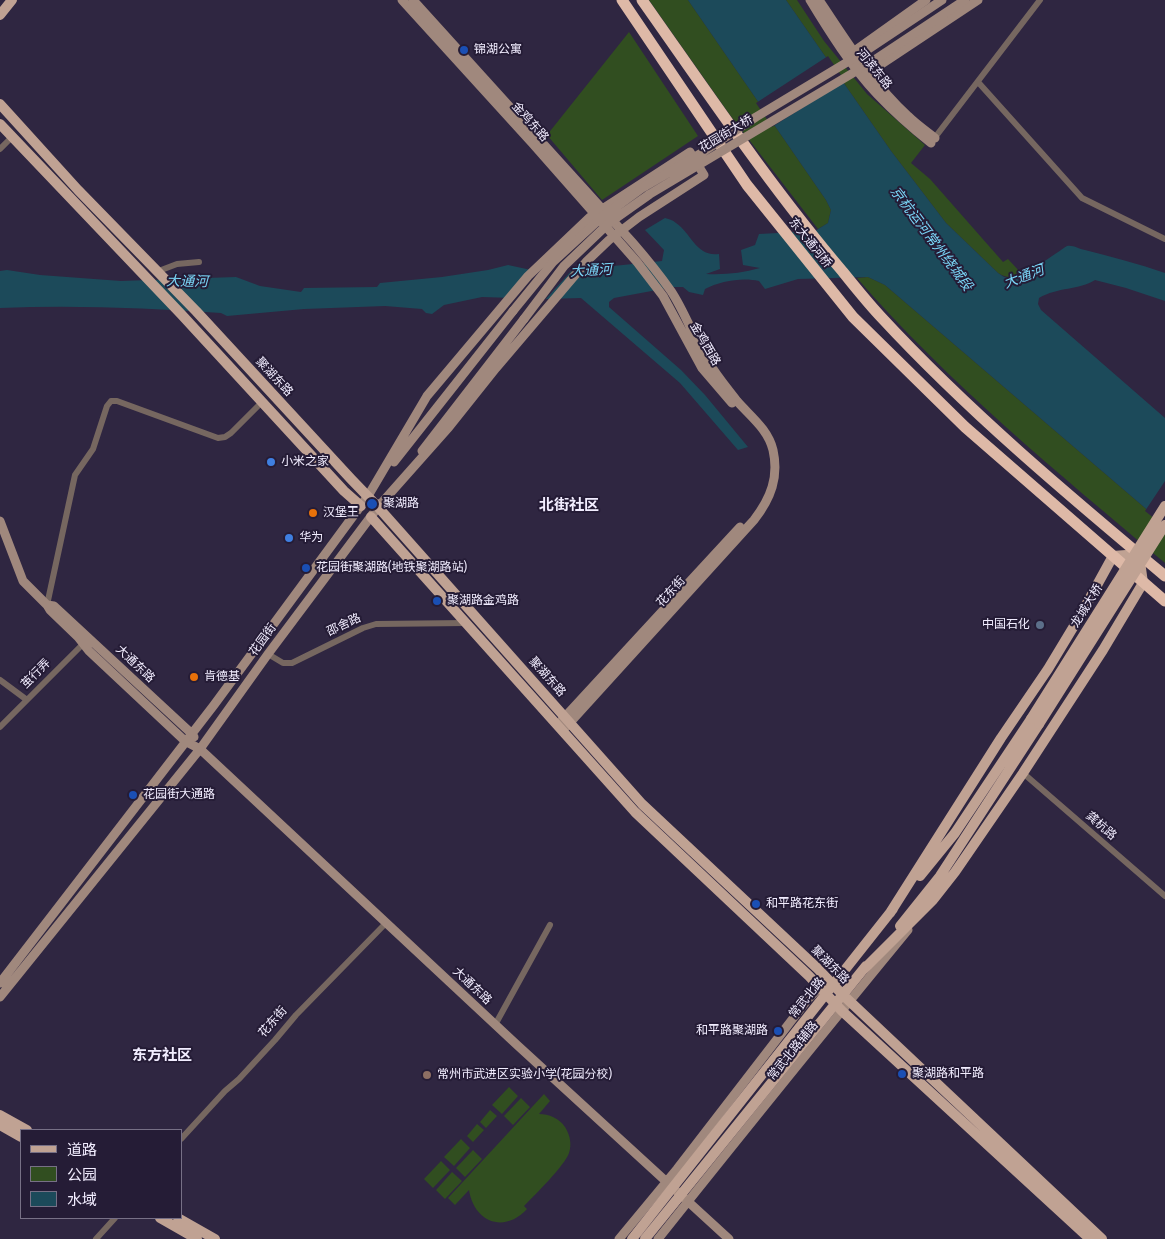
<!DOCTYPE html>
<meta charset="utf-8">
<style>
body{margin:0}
#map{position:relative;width:1165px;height:1239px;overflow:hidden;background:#2f2641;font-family:"Fira Sans Condensed","Noto Sans SC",sans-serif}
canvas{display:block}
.legend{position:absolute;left:20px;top:1129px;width:162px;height:90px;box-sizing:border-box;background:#251c36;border:1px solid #777086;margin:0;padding:6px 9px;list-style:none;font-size:15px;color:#f2edff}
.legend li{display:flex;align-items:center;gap:10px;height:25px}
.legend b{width:25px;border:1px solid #777086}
</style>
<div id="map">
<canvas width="1165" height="1239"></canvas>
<ul class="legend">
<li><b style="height:6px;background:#c0a293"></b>道路</li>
<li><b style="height:14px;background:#314e20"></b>公园</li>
<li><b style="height:14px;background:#1c4a5a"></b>水域</li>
</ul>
</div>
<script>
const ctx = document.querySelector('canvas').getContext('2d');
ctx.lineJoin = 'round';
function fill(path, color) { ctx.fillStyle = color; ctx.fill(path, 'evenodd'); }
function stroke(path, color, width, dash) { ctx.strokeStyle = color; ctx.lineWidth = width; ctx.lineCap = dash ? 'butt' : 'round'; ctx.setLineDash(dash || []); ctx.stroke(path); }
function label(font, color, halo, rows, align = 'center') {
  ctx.font = font + ' "Fira Sans Condensed","Noto Sans SC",sans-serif'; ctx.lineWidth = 4; ctx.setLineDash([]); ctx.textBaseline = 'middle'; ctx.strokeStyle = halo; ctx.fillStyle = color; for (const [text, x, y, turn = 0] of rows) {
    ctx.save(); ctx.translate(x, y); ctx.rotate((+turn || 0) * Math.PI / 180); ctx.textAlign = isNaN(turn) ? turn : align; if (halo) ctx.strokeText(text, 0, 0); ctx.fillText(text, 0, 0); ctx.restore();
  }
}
const green = new Path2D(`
 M 649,0 L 688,0 L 826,200 L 831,210 L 828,223 L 818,229 L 730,115 Z
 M 786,0 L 797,0 L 824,41 L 867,94 L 925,145 L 911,163 L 930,179 L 1003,262 L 1008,259 L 1022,274 C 1013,278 1006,278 998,273 L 946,223 L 891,151 Z
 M 629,32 L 698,136 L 602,200 L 547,135 Z
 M 868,277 L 885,285 L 1165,525 L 1165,563 C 1058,473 949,384 857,278 Z
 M 509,1087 L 518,1096 L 502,1114 L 492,1105 Z
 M 544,1094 L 550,1101 L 539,1114 C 549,1114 559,1118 565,1127 C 570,1135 572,1144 569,1153 C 565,1165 535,1195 524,1206 L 527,1209 C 504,1234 474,1222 469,1190 L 455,1205 L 448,1198 Z
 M 521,1098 L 530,1107 L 513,1125 L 504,1116 Z
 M 490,1110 L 497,1116 L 486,1128 L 480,1122 Z
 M 477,1124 L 484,1130 L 473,1142 L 467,1136 Z
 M 461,1139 L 470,1148 L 454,1166 L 444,1157 Z
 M 473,1150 L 482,1159 L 465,1177 L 456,1168 Z
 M 441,1161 L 450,1170 L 433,1188 L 424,1179 Z
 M 452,1172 L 462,1181 L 445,1199 L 436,1190 Z`);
const water = new Path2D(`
 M 688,0 L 786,0 L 891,151 L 946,223 L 998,273 C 1000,274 1002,276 1004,277 C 1019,282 1054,254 1067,246 C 1074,245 1078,249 1085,250 C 1112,257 1139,264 1165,273 L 1165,301 L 1126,288 L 1095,280 C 1079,290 1058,287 1039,298 L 1038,304 L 1041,310 L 1165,418 L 1165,525 L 885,285 L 868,277 L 798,279 L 765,289 L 759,281 C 743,277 720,281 705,289 L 703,295 L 689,292 L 683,287 L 673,287 L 614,298 L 609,302 L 609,307 L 681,370 L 705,395 L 748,447 L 738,450 L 680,383 L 581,298 L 545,299 L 482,297 L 444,305 L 432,314 L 426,313 L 422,309 L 385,306 L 304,309 L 227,316 L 221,313 C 148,308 74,305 0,308 L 0,271 L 7,270 L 40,275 L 121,281 L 236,277 L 260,286 L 301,292 L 304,288 L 377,287 L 380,283 L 442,277 L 488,270 L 508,265 L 545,273 L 662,261 L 664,250 L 645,230 L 665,218 C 668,219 673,220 676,223 C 692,234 696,257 719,254 L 720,269 L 706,274 C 725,275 742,273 760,268 L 743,265 L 741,250 L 755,245 L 759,234 L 815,231 L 828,223 L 831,210 L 826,200 Z`);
const pier = new Path2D(`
 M 828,56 L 845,81 L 772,127 L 756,103 Z
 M 535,268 L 545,270 L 574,268 L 543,302 L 506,300 Z
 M 1165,481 L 1165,527 L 1145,511 Z`);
const street = new Path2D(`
 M 978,82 L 1082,198 L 1165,239
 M 933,140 L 1040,0
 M 0,149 L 13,136
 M 156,272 L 177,264 L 199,262
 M 47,605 L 75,475 L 93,449 L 107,406 L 111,401 L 117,401 L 218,438 L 225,437 L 231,433 L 262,402
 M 268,654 L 283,663 L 292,663 L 363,628 L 376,624 L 466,623
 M 0,680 L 27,700
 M 0,727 L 86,641
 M 1023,773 L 1165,896
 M 495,1025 L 550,925
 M 181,1139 L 225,1091 L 239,1079 L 275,1040 L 296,1015 L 386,923
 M 96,1239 L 115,1218`);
const secondary = new Path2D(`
 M 402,0 L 533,144 L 637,262 L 663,296 L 702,368 L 732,403
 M 413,0 L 633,243 C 646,258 659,274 671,291 C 685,312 694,339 708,361 C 716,375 727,388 737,401 C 750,416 768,429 773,450 C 779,477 771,498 754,520 L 566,727
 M 810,0 C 830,33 851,66 877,94 C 894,112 912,128 931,143
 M 819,0 C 846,40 872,83 908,116 C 916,124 926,131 935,138
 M 849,55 L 926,0
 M 865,75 L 978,0
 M 422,451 L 524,319
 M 394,462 L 513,311
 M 368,496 L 427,396 L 528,276 L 590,217 L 690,152 L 704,175 L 639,217 L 609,240 L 587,261 L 496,368 L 449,427 L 378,507
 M 0,521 L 23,581 L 47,605 L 50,610 L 78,637 L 89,651 L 185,741 L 200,749 L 516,1044 L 729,1239
 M 47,605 L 54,606 L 191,733 L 194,737
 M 561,721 L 740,527
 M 0,983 L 214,705 L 365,500
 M 0,997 L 200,749 L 268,654 L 381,503
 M 619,1239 L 677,1169 L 808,999 L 819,988 L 826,986
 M 658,1239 C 741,1135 824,1032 908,930`);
const primary = new Path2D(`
 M 0,15 L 12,0
 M 0,104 L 78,190 L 196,311 L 351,479 L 378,507 L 642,804 L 817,968 L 843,995 L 1102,1239
 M 0,124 L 181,314 L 344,491 L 361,506
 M 371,517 L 635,812 L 809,976 L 842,1011 L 1090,1239
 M 920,876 L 955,833 L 1031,719
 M 900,926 L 940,876 L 1039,724
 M 863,970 L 933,900 L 955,872 L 1023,773 L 1103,650 L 1143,583 L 1139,554 L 1113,556 L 1080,616 L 1048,669 L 1001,738 L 890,913
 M 0,1115 L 27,1130
 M 0,1125 L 21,1137
 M 160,1218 L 197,1239
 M 178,1218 L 215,1239
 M 632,1239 L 893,909
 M 645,1239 L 866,966`);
const highway = new Path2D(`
 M 622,0 L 747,185 L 853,317 L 965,427 L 1165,601
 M 642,0 C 707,92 770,186 843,272 C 855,287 867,302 881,317 C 968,411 1067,494 1165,576`);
const secondaryBridge = new Path2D(`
 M 513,311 L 553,262 L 602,217 L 642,188 L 700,154 L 756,117 L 864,52 L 942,0
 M 524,319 L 564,266 L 609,223 L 650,194 L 873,61 L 965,0`);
const primaryBridge = new Path2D(`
 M 1031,719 L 1165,506
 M 1039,724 L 1165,525`);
const markers = [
 [464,50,5,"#1a4fb4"],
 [271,462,5,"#3f7fe0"],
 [372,504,6,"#1a4fb4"],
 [313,513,5,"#e8710a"],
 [289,538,5,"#3f7fe0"],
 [306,568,5,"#1a4fb4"],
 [437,601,5,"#1a4fb4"],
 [1040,625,5,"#5c6f8a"],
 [194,677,5,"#e8710a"],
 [133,795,5,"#1a4fb4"],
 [756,904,5,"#1a4fb4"],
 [778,1031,5,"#1a4fb4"],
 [902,1074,5,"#1a4fb4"],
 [427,1075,5,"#8d6e63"]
];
const poiNames = [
 ["锦湖公寓",474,50],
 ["小米之家",281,462],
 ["聚湖路",383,504],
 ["汉堡王",323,513],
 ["华为",299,538],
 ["花园街聚湖路(地铁聚湖路站)",316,568],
 ["聚湖路金鸡路",447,601],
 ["中国石化",1030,625,"right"],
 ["肯德基",204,677],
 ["花园街大通路",143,795],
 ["和平路花东街",766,904],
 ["和平路聚湖路",768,1031,"right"],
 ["聚湖路和平路",912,1074],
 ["常州市武进区实验小学(花园分校)",437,1075]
];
const streetNames = [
 ["河滨东路",874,69,51],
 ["金鸡东路",530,122,48],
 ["花园街大桥",726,134,-31],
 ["东大通河桥",810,243,51],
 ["金鸡西路",705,344,60],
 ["聚湖东路",274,377,47],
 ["花东街",671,592,-48],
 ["龙城大桥",1087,606,-58],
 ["邵舍路",344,625,-25],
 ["花园街",263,640,-54],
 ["大通东路",135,664,43],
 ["茧行弄",36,674,-45],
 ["聚湖东路",547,677,48],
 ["龚杭路",1101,826,41],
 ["聚湖东路",830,965,45],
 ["大通东路",472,986,43],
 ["常武北路",807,998,-51],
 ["花东街",273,1022,-49],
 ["常武北路辅路",793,1051,-51]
];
const waterNames = [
 ["京杭运河常州绕城段",931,239,53],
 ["大通河",591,271,-3],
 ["大通河",1024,277,-21],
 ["大通河",187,282,1]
];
const quarterNames = [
 ["北街社区",569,506],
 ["东方社区",162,1056]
];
fill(green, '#314e20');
fill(water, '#1c4a5a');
fill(pier, '#2f2641');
stroke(street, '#766760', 6);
stroke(secondary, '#a0887d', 9);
stroke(primary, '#c0a293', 10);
stroke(highway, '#deb9a7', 11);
stroke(secondaryBridge, '#a0887d', 9);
stroke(primaryBridge, '#c0a293', 10);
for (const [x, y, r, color] of markers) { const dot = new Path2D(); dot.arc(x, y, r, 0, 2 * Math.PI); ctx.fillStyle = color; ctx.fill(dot); stroke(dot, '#251c36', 2); }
label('12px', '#f2edff', '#251c36', poiNames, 'left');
label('12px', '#f2edff', '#251c36', streetNames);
label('italic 14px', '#7ad7f8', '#251c36', waterNames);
label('bold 15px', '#f2edff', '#251c36', quarterNames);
</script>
